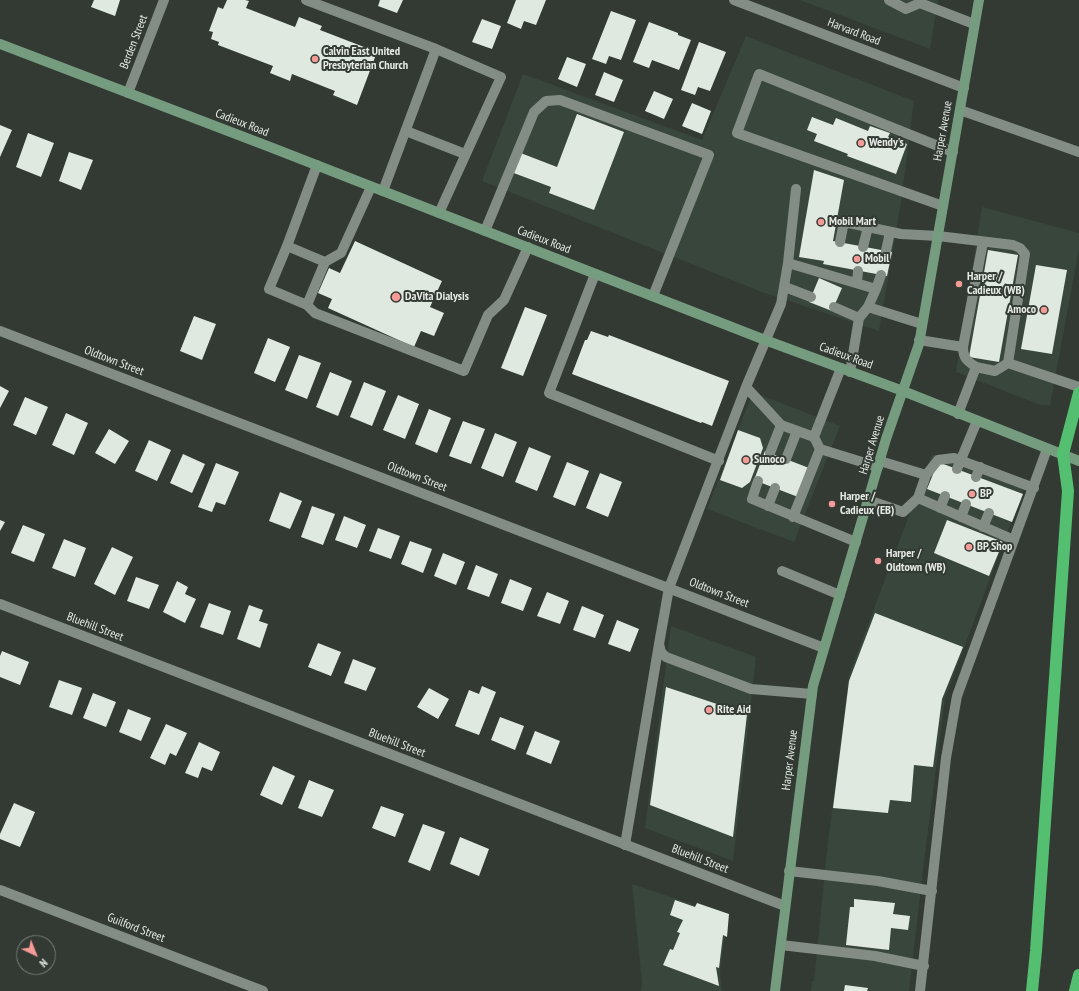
<!DOCTYPE html>
<style>
body{margin:0}
#map{position:relative;width:1079px;height:991px;overflow:hidden;background:#323a33;font-family:"PT Sans Narrow",sans-serif}
canvas{display:block}
.north{position:absolute;left:16px;top:935px;width:40px;height:40px;box-sizing:border-box;background:#323a33;border:1px solid #7a807a;border-radius:50%;rotate:137deg;font-size:11px;font-weight:700;line-height:16px;text-align:center;color:#e5eae5}
.north::after{content:'';display:block;margin:auto;width:14px;height:18px;background:#f59b97;clip-path:polygon(50% 0,100% 100%,50% 72%,0 100%)}
</style>
<div id="map">
<canvas width="1079" height="991"></canvas>
<div class="north">N</div>
</div>
<script>
const ctx = document.querySelector('canvas').getContext('2d');
ctx.lineJoin = 'round';
function fill(path, color) { ctx.fillStyle = color; ctx.fill(path, 'evenodd'); }
function stroke(path, color, width, dash) { ctx.strokeStyle = color; ctx.lineWidth = width; ctx.lineCap = dash ? 'butt' : 'round'; ctx.setLineDash(dash || []); ctx.stroke(path); }
function label(font, color, halo, rows, align = 'center') {
  ctx.font = font + ' "PT Sans Narrow",sans-serif'; ctx.lineWidth = 4; ctx.setLineDash([]); ctx.textBaseline = 'middle'; ctx.strokeStyle = halo; ctx.fillStyle = color; for (const [text, x, y, turn = 0] of rows) {
    ctx.save(); ctx.translate(x, y); ctx.rotate((+turn || 0) * Math.PI / 180); ctx.textAlign = isNaN(turn) ? turn : align; if (halo) ctx.strokeText(text, 0, 0); ctx.fillText(text, 0, 0); ctx.restore();
  }
}
const built = new Path2D(`
 M 800,0 L 938,0 L 930,49 Z
 M 746,36 L 914,101 L 901,202 L 879,331 L 762,292 L 482,181 L 523,74 L 702,140 Z
 M 982,207 L 1079,233 L 1079,249 L 1050,405 L 1040,405 L 956,372 Z
 M 753,392 L 840,426 L 794,542 L 707,509 Z
 M 932,454 L 1024,488 L 945,698 L 924,862 L 909,991 L 811,991 L 812,981 L 814,981 L 827,850 L 849,675 Z
 M 671,626 L 756,657 L 733,861 L 645,828 Z
 M 632,884 L 727,916 L 720,973 L 722,991 L 641,991 L 642,982 Z`);
const building = new Path2D(`
 M 94,0 L 120,0 L 115,16 L 91,7 Z
 M 227,0 L 245,0 L 249,1 L 246,8 L 295,27 L 299,17 L 322,26 L 320,30 L 377,52 L 357,105 L 333,95 L 335,91 L 292,74 L 290,81 L 270,73 L 273,66 L 218,45 L 219,42 L 211,39 L 213,32 L 209,31 L 218,7 L 223,9 Z
 M 380,0 L 403,0 L 397,13 L 378,6 Z
 M 516,0 L 546,0 L 536,25 L 524,21 L 521,29 L 507,23 Z
 M 611,11 L 636,20 L 621,60 L 609,56 L 606,64 L 592,59 Z
 M 482,19 L 501,26 L 492,49 L 472,42 Z
 M 649,22 L 678,33 L 678,35 L 691,40 L 679,70 L 652,60 L 649,68 L 633,62 Z
 M 699,42 L 726,52 L 710,91 L 698,87 L 695,95 L 681,90 Z
 M 567,57 L 586,64 L 577,87 L 558,79 Z
 M 604,72 L 623,80 L 614,102 L 595,95 Z
 M 654,91 L 673,99 L 664,119 L 645,111 Z
 M 692,103 L 711,111 L 702,134 L 682,126 Z
 M 577,114 L 624,132 L 594,210 L 549,193 L 551,187 L 511,172 L 518,152 L 557,167 Z
 M 812,117 L 833,125 L 836,118 L 868,131 L 870,126 L 890,133 L 888,137 L 907,144 L 896,174 L 847,156 L 848,154 L 814,141 L 817,134 L 807,130 Z
 M 0,125 L 12,130 L 0,157 Z
 M 28,133 L 54,143 L 41,177 L 16,167 Z
 M 69,152 L 93,160 L 81,190 L 59,181 Z
 M 814,170 L 844,180 L 833,241 L 892,252 L 887,276 L 823,264 L 824,261 L 799,257 Z
 M 355,241 L 442,281 L 430,307 L 444,313 L 434,336 L 421,331 L 414,347 L 328,308 L 332,299 L 318,293 L 329,268 L 340,273 Z
 M 988,250 L 1018,255 L 999,362 L 969,357 Z
 M 1036,265 L 1067,270 L 1052,354 L 1021,349 Z
 M 819,278 L 842,288 L 832,311 L 809,302 Z
 M 525,307 L 547,315 L 523,376 L 501,368 Z
 M 194,316 L 216,324 L 202,360 L 180,351 Z
 M 591,331 L 608,337 L 609,335 L 729,381 L 712,426 L 702,422 L 701,423 L 572,374 L 585,340 L 587,340 Z
 M 268,338 L 290,347 L 275,382 L 254,373 Z
 M 299,355 L 321,363 L 307,399 L 285,390 Z
 M 330,372 L 352,381 L 338,416 L 316,407 Z
 M 364,382 L 386,391 L 372,426 L 350,417 Z
 M 0,386 L 9,391 L 0,408 Z
 M 398,395 L 419,404 L 405,439 L 383,430 Z
 M 25,397 L 48,407 L 36,435 L 13,425 Z
 M 429,409 L 451,418 L 437,453 L 415,444 Z
 M 66,413 L 88,423 L 74,455 L 52,445 Z
 M 463,421 L 485,429 L 471,464 L 449,456 Z
 M 109,429 L 129,441 L 115,464 L 95,453 Z
 M 738,430 L 760,438 L 763,448 L 750,482 L 742,488 L 720,480 Z
 M 495,433 L 517,442 L 503,477 L 481,468 Z
 M 149,440 L 171,450 L 157,481 L 135,471 Z
 M 529,447 L 551,456 L 537,491 L 515,482 Z
 M 765,451 L 809,468 L 798,497 L 754,480 Z
 M 183,454 L 205,464 L 192,493 L 170,483 Z
 M 567,462 L 589,471 L 575,506 L 553,497 Z
 M 938,462 L 1023,494 L 1012,522 L 927,489 Z
 M 216,463 L 239,472 L 225,505 L 216,502 L 212,512 L 198,507 Z
 M 600,473 L 622,482 L 608,517 L 586,508 Z
 M 280,492 L 302,501 L 290,529 L 269,521 Z
 M 312,506 L 335,514 L 323,545 L 301,537 Z
 M 344,516 L 366,525 L 357,548 L 335,540 Z
 M 0,520 L 5,522 L 0,531 Z
 M 947,520 L 1003,542 L 989,576 L 934,553 Z
 M 23,525 L 45,534 L 34,562 L 11,553 Z
 M 378,528 L 400,536 L 391,559 L 369,551 Z
 M 64,539 L 86,548 L 75,577 L 52,568 Z
 M 410,541 L 432,549 L 423,573 L 401,564 Z
 M 112,547 L 133,557 L 115,595 L 94,584 Z
 M 443,553 L 465,562 L 456,585 L 434,576 Z
 M 476,565 L 498,574 L 489,597 L 467,589 Z
 M 136,577 L 159,585 L 149,609 L 127,601 Z
 M 510,579 L 532,588 L 523,611 L 501,603 Z
 M 177,581 L 188,587 L 185,594 L 196,599 L 185,623 L 163,612 Z
 M 547,592 L 569,601 L 560,624 L 537,616 Z
 M 209,603 L 231,611 L 223,635 L 200,627 Z
 M 249,605 L 263,610 L 259,621 L 268,624 L 260,648 L 237,639 Z
 M 582,606 L 604,615 L 595,638 L 573,630 Z
 M 875,613 L 963,647 L 942,699 L 933,767 L 914,765 L 911,802 L 890,800 L 888,813 L 833,808 L 849,681 Z
 M 617,620 L 639,629 L 630,652 L 608,644 Z
 M 318,643 L 341,652 L 331,676 L 308,667 Z
 M 2,651 L 29,662 L 20,685 L 0,677 L 0,656 Z
 M 353,659 L 376,668 L 366,691 L 344,683 Z
 M 59,680 L 82,688 L 72,715 L 49,707 Z
 M 482,686 L 496,692 L 479,735 L 455,726 L 469,690 L 479,694 Z
 M 666,687 L 747,714 L 733,837 L 650,805 Z
 M 429,688 L 449,699 L 438,719 L 417,707 Z
 M 93,693 L 116,702 L 106,727 L 83,718 Z
 M 128,709 L 151,718 L 141,741 L 119,732 Z
 M 500,717 L 524,726 L 515,750 L 491,740 Z
 M 166,724 L 187,733 L 176,756 L 170,753 L 165,765 L 150,758 Z
 M 535,731 L 560,741 L 551,764 L 526,754 Z
 M 199,742 L 220,752 L 212,771 L 202,767 L 198,778 L 185,773 Z
 M 273,766 L 295,776 L 282,805 L 260,795 Z
 M 309,780 L 334,790 L 322,817 L 298,808 Z
 M 14,803 L 35,812 L 20,847 L 0,839 L 0,834 Z
 M 381,806 L 404,814 L 395,837 L 372,828 Z
 M 423,824 L 445,832 L 430,871 L 408,862 Z
 M 460,837 L 489,849 L 479,876 L 450,864 Z
 M 854,899 L 895,903 L 893,914 L 910,916 L 908,930 L 891,928 L 889,950 L 846,945 L 850,907 L 854,907 Z
 M 675,900 L 695,907 L 697,903 L 729,914 L 727,937 L 723,935 L 719,968 L 716,967 L 719,986 L 663,965 L 670,949 L 673,950 L 680,933 L 677,932 L 683,920 L 670,915 Z
 M 845,985 L 868,988 L 867,991 L 844,991 Z`);
const lane = new Path2D(`
 M 306,0 L 436,49 L 501,77 L 439,213
 M 889,0 L 906,9 L 920,3 L 974,24
 M 406,131 L 465,154
 M 317,165 L 287,246 L 269,289 L 307,305 L 325,262 L 341,253 L 371,187
 M 796,189 L 788,263 L 876,289 L 868,307 L 859,318 L 850,372
 M 383,191 L 436,49
 M 943,206 L 737,133 L 759,74 L 953,152
 M 485,231 L 534,112 L 546,101 L 560,100 L 709,155 L 653,296
 M 840,242 L 844,222 L 901,234 L 938,236 L 1013,245 L 1020,248 L 1025,254 L 1008,363
 M 287,246 L 325,262
 M 863,247 L 868,227
 M 886,251 L 890,232
 M 788,263 L 781,304 L 746,387 L 669,588 L 659,644 L 661,652 L 666,657 L 751,689 L 812,694
 M 595,274 L 549,393 L 719,461
 M 857,283 L 858,271
 M 785,287 L 811,297
 M 876,289 L 881,275
 M 307,305 L 315,313 L 464,371 L 488,315 L 504,300 L 528,247
 M 834,307 L 859,318
 M 868,307 L 922,324
 M 919,340 L 963,347
 M 976,367 C 967,361 963,358 963,347 L 983,242
 M 746,387 L 781,425 L 814,437 L 841,368
 M 958,414 L 976,367 L 995,371 L 1008,363 L 1079,387
 M 820,449 L 878,467
 M 770,453 L 781,425
 M 786,459 L 797,431
 M 880,461 L 926,475 L 938,460 L 954,458 L 1034,488
 M 957,469 L 977,421
 M 926,475 L 918,498 L 1014,540
 M 976,477 L 980,467
 M 758,481 L 752,499 L 856,542
 M 868,500 L 903,512 L 918,498
 M 768,506 L 775,488
 M 940,508 L 945,496
 M 793,517 L 820,449 L 814,437
 M 961,517 L 966,504
 M 983,527 L 989,513
 M 782,571 L 840,595
 M 625,845 L 659,644
 M 789,871 L 878,881 L 932,891
 M 781,945 L 875,956 L 924,966
 M 920,991 L 946,758 L 957,696 L 1047,449`);
const street = new Path2D(`
 M 734,0 L 964,88
 M 128,93 L 164,0
 M 960,110 L 1079,152
 M 0,331 L 824,648
 M 0,604 L 785,906
 M 0,890 L 263,991`);
const secondary = new Path2D(`
 M 0,44 L 270,147 L 765,340 L 903,391 L 1079,461
 M 775,991 L 813,686 L 886,439 L 919,344 L 979,0`);
const highway = new Path2D(`
 M 1032,991 L 1036,951 L 1068,491 L 1063,454 L 1079,393
 M 1075,991 L 1079,975`);
const markers = [
 [315,59,4,"#f59b97"],
 [861,143,4,"#f59b97"],
 [821,222,4,"#f59b97"],
 [857,259,4,"#f59b97"],
 [959,284,4,"#f59b97"],
 [396,297,5,"#f59b97"],
 [1044,310,4,"#f59b97"],
 [746,460,4,"#f59b97"],
 [972,494,4,"#f59b97"],
 [832,504,4,"#f59b97"],
 [969,547,4,"#f59b97"],
 [878,561,4,"#f59b97"],
 [709,710,4,"#f59b97"]
];
const streetNames = [
 ["Harvard Road",854,32,21],
 ["Berden Street",134,42,-69],
 ["Cadieux Road",242,123,21],
 ["Harper Avenue",943,131,-80],
 ["Cadieux Road",544,240,21],
 ["Cadieux Road",846,356,20],
 ["Oldtown Street",114,361,21],
 ["Harper Avenue",872,445,-73],
 ["Oldtown Street",417,477,21],
 ["Oldtown Street",719,593,21],
 ["Bluehill Street",95,627,21],
 ["Bluehill Street",397,743,21],
 ["Harper Avenue",790,760,-83],
 ["Bluehill Street",700,859,21],
 ["Guilford Street",136,928,21]
];
const poiNames = [
 ["Calvin East United",323,52],
 ["Presbyterian Church",323,66],
 ["Wendy's",869,143],
 ["Mobil Mart",829,222],
 ["Mobil",865,259],
 ["Harper /",967,277],
 ["Cadieux (WB)",967,291],
 ["DaVita Dialysis",405,297],
 ["Amoco",1036,310,"right"],
 ["Sunoco",754,460],
 ["BP",980,494],
 ["Harper /",840,497],
 ["Cadieux (EB)",840,511],
 ["BP Shop",977,547],
 ["Harper /",886,554],
 ["Oldtown (WB)",886,568],
 ["Rite Aid",717,710]
];
fill(built, '#39463b');
fill(building, '#dfe9e0');
stroke(lane, '#848d85', 10);
stroke(street, '#848d85', 10);
stroke(secondary, '#769c7f', 10);
stroke(highway, '#55bf71', 12);
for (const [x, y, r, color] of markers) { const dot = new Path2D(); dot.arc(x, y, r, 0, 2 * Math.PI); ctx.fillStyle = color; ctx.fill(dot); stroke(dot, '#323a33', 1.5); }
label('12px', '#e5eae5', '#323a33', streetNames);
label('bold 12px', '#e5eae5', '#323a33', poiNames, 'left');
</script>
